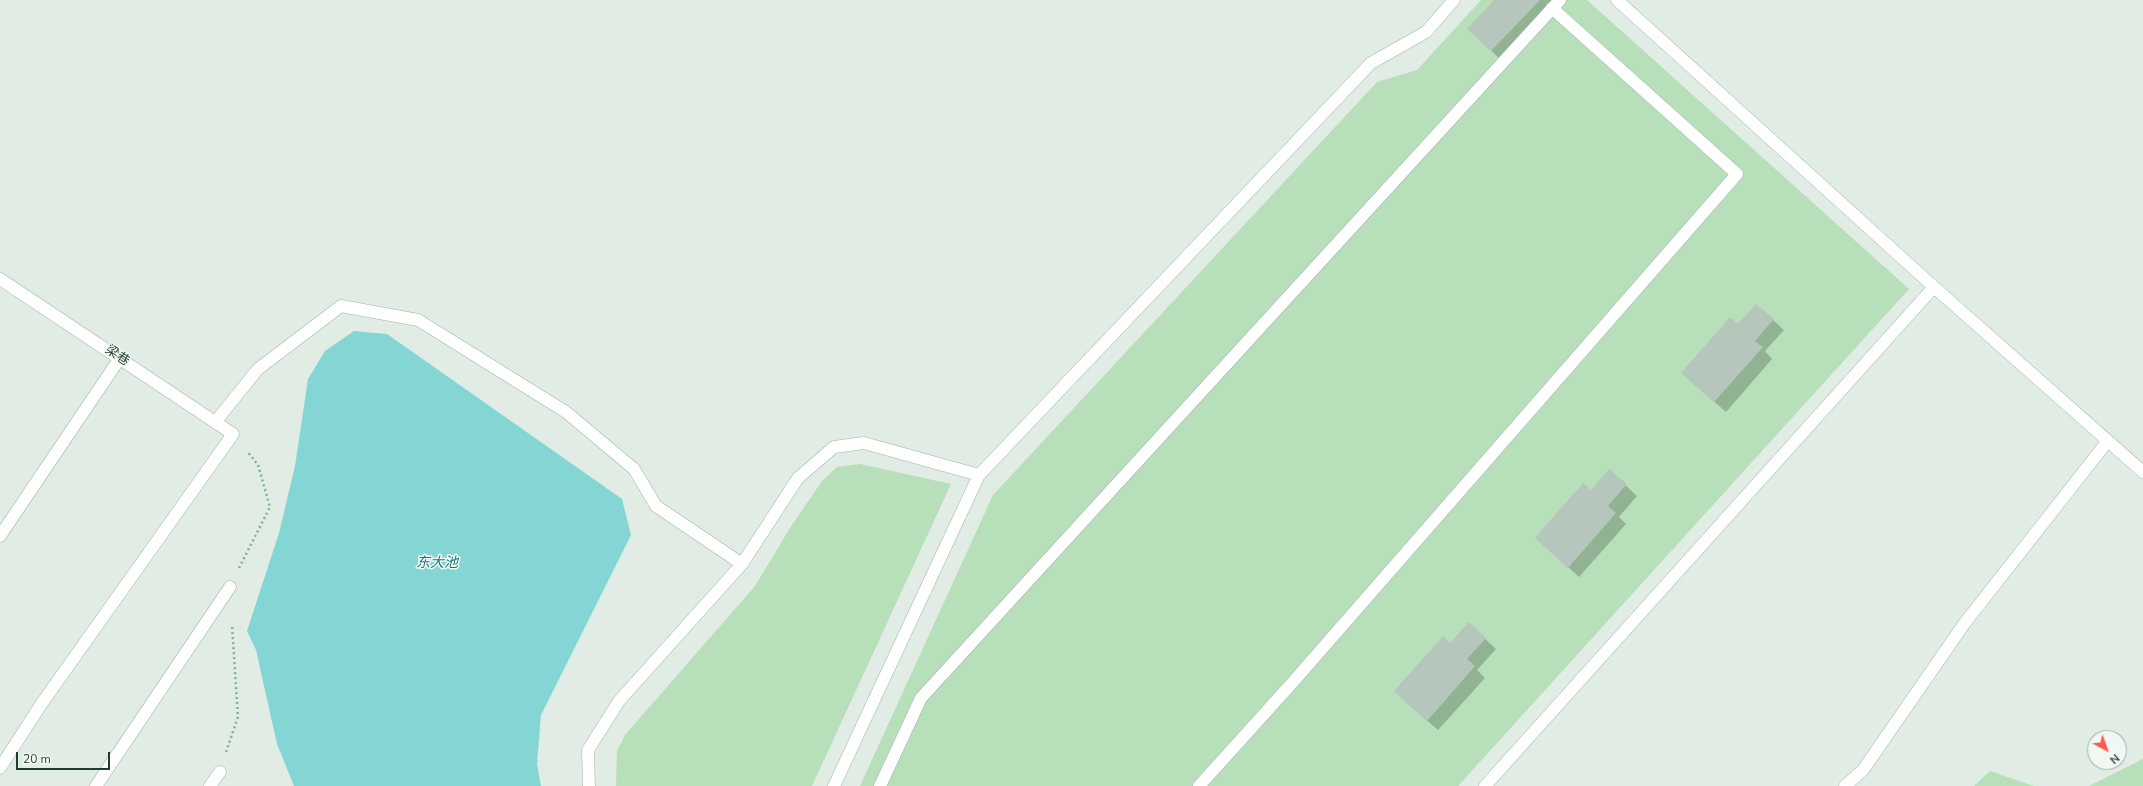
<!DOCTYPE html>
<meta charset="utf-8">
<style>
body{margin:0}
#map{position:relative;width:2143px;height:786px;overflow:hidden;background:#e0ece4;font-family:"Nunito Sans",sans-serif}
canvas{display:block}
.north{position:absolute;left:2087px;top:730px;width:40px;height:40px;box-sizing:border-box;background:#f1f8f3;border:1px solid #9daea5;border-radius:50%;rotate:139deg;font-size:11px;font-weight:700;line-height:16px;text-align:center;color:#1f3e30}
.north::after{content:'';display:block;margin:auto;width:14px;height:18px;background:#fd584d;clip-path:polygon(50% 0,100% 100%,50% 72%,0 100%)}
.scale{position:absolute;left:16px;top:752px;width:94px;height:18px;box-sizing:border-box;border:2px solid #1f3e30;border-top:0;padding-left:5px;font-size:12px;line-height:14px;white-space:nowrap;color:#1f3e30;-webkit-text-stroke:3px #f1f8f3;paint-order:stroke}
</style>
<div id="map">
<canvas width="2143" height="786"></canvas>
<div class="north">N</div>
<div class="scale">20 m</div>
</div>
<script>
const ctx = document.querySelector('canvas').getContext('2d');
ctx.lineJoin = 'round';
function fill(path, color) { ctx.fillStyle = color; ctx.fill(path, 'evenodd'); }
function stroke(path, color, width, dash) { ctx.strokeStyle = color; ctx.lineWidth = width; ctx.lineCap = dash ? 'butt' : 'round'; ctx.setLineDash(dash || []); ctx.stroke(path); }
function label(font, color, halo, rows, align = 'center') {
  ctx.font = font + ' "Nunito Sans","Noto Sans SC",sans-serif'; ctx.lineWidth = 3; ctx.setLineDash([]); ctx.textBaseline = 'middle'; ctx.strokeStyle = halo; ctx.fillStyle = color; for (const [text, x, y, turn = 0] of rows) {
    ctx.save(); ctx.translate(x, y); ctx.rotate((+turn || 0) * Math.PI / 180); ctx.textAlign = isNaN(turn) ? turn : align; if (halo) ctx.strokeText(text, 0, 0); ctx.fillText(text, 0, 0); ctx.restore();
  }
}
const green = new Path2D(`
 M 1481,0 L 1587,0 L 1909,289 L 1458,786 L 860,786 L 993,495 L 1377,82 L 1417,70 Z
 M 860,464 L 951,484 L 812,786 L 616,786 L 617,751 L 625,735 L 755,586 L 790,528 L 822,481 L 837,467 Z
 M 2143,759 L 2143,786 L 2089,786 Z
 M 1990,771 L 2034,786 L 1974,786 Z`);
const water = new Path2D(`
 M 354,331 L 387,334 L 622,499 L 631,535 L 541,715 L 537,764 L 541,786 L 294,786 L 277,744 L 256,650 L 247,631 L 279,533 L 295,466 L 308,379 L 325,351 Z`);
const shadow = new Path2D(`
 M 1496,0 L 1561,0 L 1502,61 L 1479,39 Z
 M 1773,320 L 1784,330 L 1765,351 L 1772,359 L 1726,412 L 1693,383 L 1738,326 Z
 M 1609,470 L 1637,496 L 1619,517 L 1626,524 L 1579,577 L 1536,538 L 1591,491 Z
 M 1469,624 L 1496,649 L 1477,670 L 1485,678 L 1438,730 L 1406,702 Z`);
const building = new Path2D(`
 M 1494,0 L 1540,0 L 1491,51 L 1467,29 Z
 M 1756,304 L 1774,319 L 1755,341 L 1763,347 L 1714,402 L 1681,373 L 1730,317 L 1738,324 Z
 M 1609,469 L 1627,484 L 1608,506 L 1616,513 L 1568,568 L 1535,538 L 1583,483 L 1591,490 Z
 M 1469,622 L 1486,638 L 1467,659 L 1475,666 L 1427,721 L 1394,691 L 1443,636 L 1450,643 Z`);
const path = new Path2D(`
 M 239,568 L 270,507 L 258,465 L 247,451
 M 226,752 L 238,717 L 232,625`);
const minor = new Path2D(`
 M 1617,0 L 1934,287 L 2143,472
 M 0,279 L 233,434 L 42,703 L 0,768
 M 216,421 L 258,369 L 341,306 L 418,320 L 566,412 L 634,469 L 656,506 L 742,564
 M 0,536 L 120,358
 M 96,786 L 230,587
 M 210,786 L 220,772
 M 589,786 L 588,750 L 619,701 L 742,564 L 798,478 L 834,447 L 864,443 L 979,475
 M 834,786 L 979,475 L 1371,63 L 1426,32 L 1454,0
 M 880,786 L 921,698 L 1560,0
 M 1199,786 L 1293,682 L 1737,174 L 1552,8
 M 1485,786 L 1934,287
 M 1845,786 L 1863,770 L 1964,624 L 2107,442`);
const streetNames = [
 ["梁巷",117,356,33]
];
const waterNames = [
 ["东大池",437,564]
];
fill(green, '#b7dfba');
fill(water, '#83d6d4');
fill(shadow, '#0003');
fill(building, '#b5c7bd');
stroke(minor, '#a2b4aa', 13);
stroke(path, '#7eb298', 2.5, [2, 3]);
stroke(minor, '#fff', 12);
label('13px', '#1f3e30', '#f1f8f3', streetNames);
label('italic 14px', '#157e7d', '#f1f8f3', waterNames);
</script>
